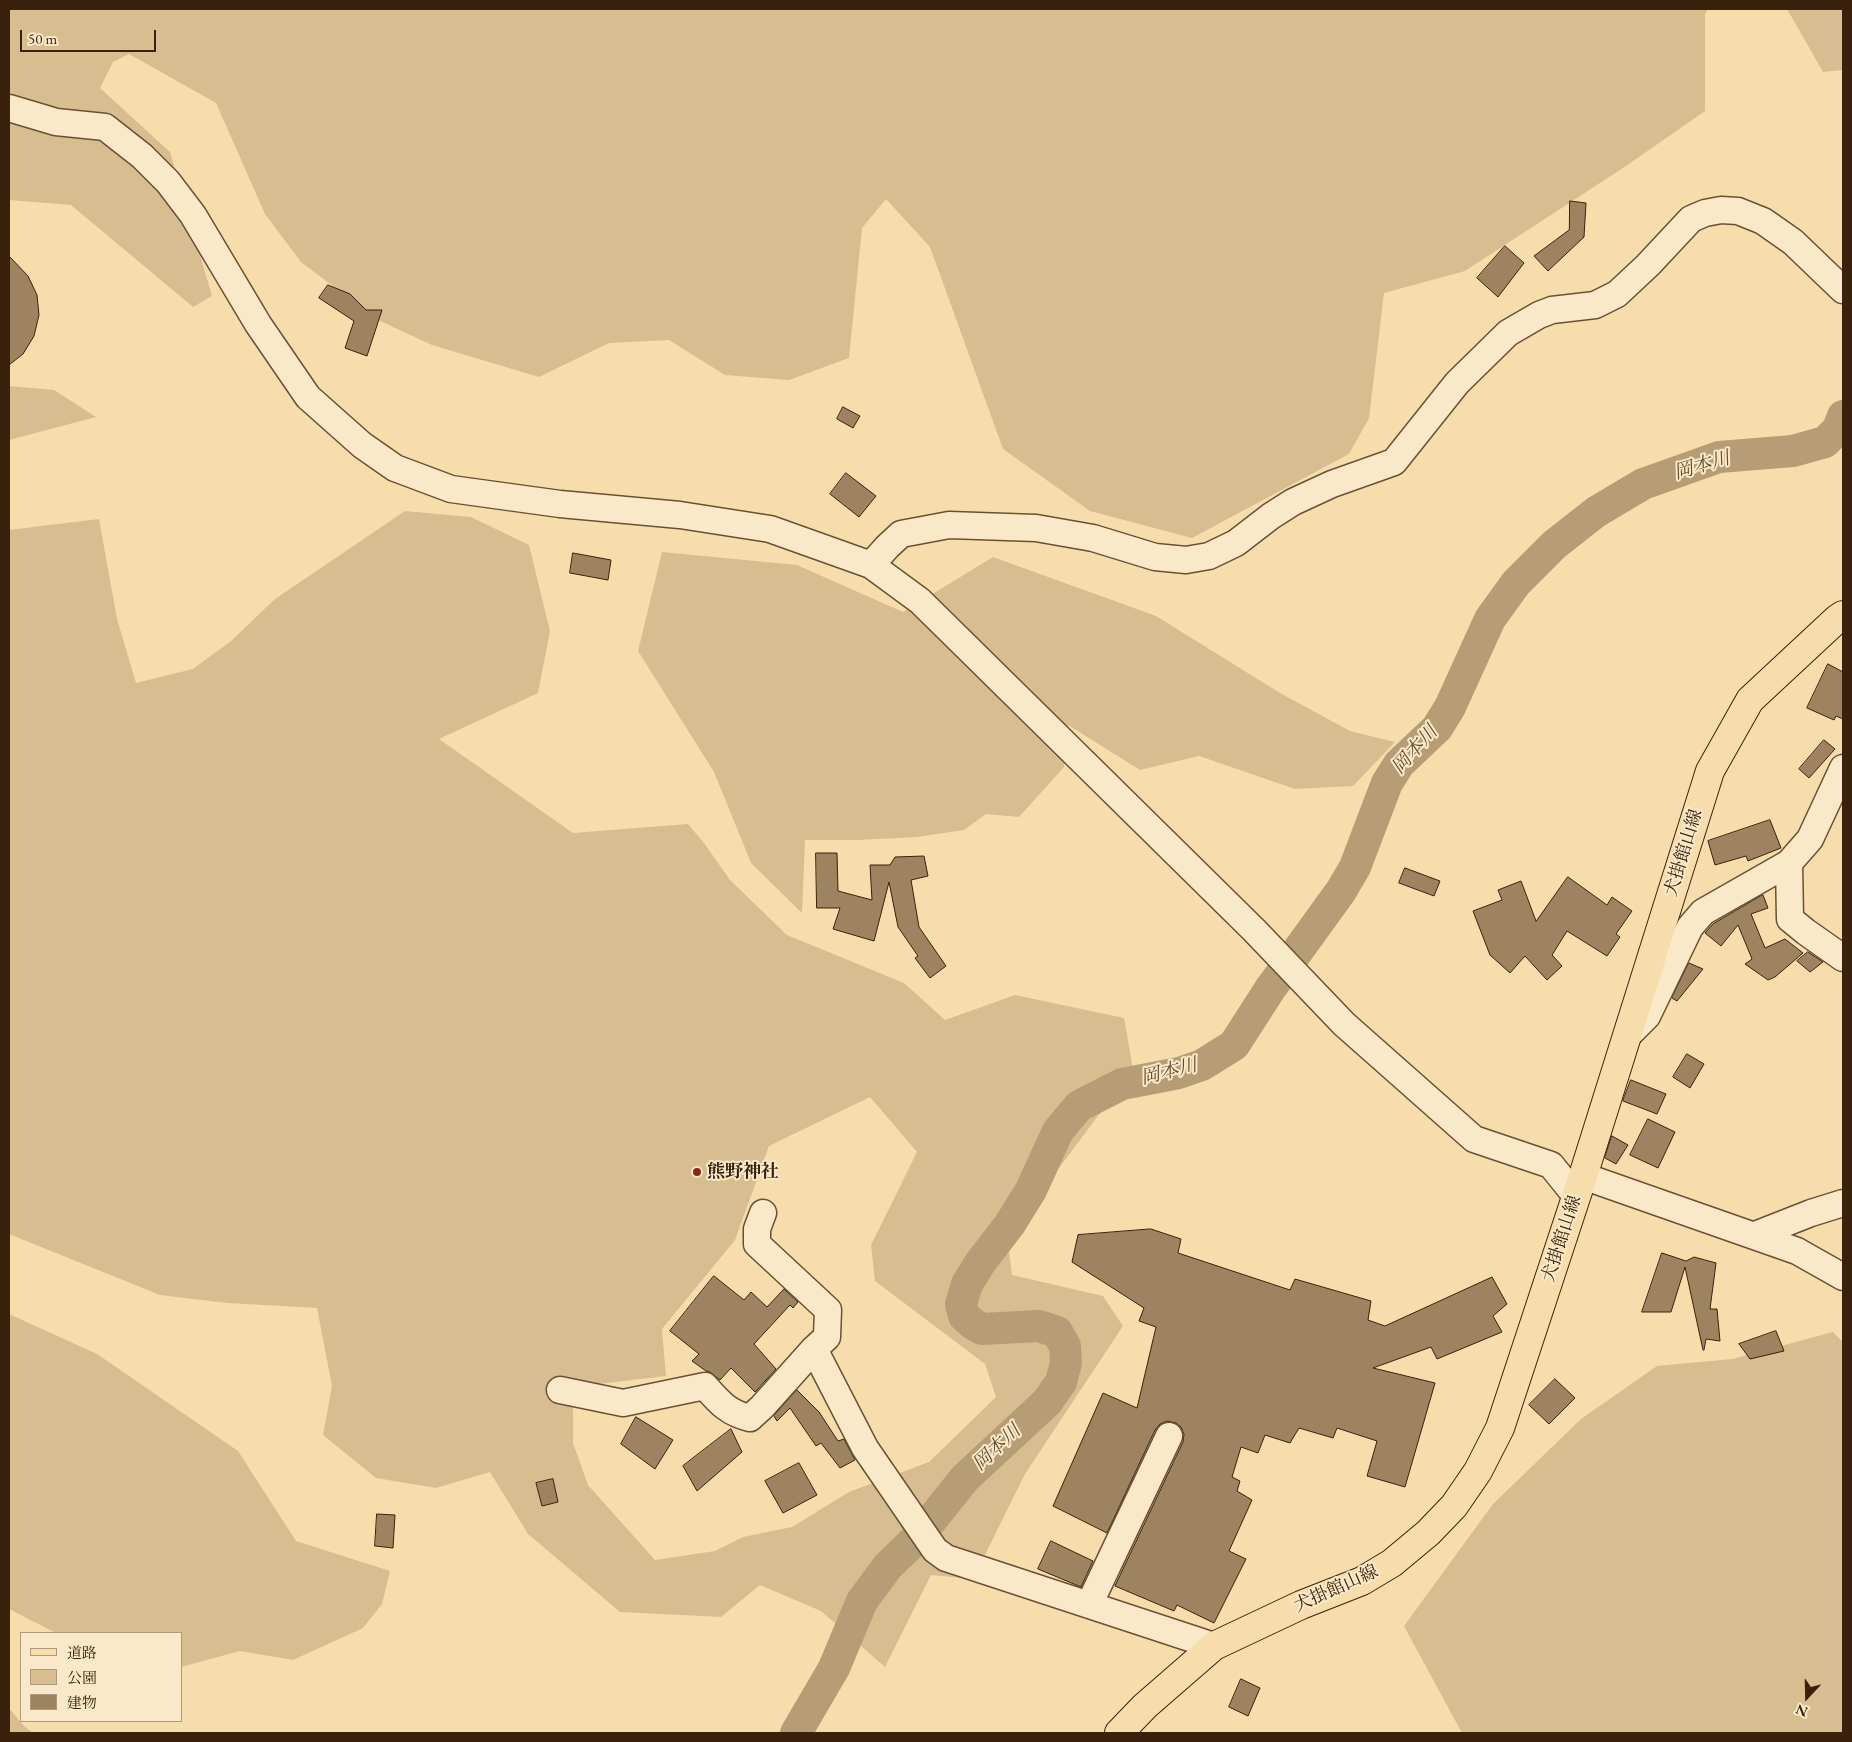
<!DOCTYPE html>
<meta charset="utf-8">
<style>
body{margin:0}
#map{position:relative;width:1852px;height:1742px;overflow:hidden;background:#f8ddac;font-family:"EB Garamond","Noto Serif JP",serif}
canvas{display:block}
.frame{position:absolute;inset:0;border:10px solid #3a210b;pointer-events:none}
.legend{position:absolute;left:20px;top:1632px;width:162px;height:90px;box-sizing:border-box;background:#fae9c9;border:1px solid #ad997d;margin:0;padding:6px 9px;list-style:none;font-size:15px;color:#3a210b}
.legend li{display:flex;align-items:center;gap:10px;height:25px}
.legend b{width:25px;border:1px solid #ad997d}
.north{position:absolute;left:1782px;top:1672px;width:50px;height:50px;-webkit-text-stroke:4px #fae9c9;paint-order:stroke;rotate:201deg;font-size:14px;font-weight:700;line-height:20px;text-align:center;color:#3a210b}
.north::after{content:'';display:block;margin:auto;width:18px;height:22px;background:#3a210b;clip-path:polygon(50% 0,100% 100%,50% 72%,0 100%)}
.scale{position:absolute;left:20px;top:30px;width:136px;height:22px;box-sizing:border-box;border:2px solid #3a210b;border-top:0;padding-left:6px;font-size:15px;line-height:18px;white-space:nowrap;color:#3a210b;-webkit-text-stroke:4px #fae9c9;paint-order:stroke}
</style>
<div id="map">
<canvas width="1852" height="1742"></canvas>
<div class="frame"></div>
<ul class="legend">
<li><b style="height:6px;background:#f8ddac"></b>道路</li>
<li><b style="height:14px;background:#d8bd91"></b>公園</li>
<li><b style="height:14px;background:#9d835f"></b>建物</li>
</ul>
<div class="north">N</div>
<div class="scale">50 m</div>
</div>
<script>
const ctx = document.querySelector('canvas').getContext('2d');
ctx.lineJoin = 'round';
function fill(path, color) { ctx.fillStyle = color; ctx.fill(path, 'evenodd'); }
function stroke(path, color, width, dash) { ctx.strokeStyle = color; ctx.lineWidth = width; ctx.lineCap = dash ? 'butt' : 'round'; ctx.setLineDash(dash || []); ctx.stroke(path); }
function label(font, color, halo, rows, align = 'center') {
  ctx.font = font + ' "EB Garamond","Noto Serif JP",serif'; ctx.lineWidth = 4; ctx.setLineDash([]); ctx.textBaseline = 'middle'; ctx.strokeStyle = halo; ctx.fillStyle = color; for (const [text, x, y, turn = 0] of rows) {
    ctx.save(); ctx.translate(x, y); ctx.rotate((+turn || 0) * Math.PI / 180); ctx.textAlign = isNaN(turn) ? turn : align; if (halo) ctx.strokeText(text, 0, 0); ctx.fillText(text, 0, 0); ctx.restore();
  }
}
const green = new Path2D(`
 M 9,9 L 1708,9 L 1705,14 L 1705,111 L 1626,166 L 1465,271 L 1384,293 L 1369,418 L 1349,454 L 1192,538 L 1090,511 L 1003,449 L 930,247 L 886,199 L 862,228 L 849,358 L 789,380 L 725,375 L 669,340 L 609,343 L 539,377 L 432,345 L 378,320 L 301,262 L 265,214 L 216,103 L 129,54 L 113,62 L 100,88 L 170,152 L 212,296 L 193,307 L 71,205 L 9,200 Z
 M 1787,9 L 1843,9 L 1843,70 L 1823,72 Z
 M 9,386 L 54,390 L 96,417 L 9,440 Z
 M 405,511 L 471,517 L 529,545 L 550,631 L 538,693 L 439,739 L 573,833 L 688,824 L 704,843 L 730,880 L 787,935 L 904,983 L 945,1020 L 1015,995 L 1124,1018 L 1133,1069 L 1059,1168 L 1009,1250 L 1012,1275 L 1103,1296 L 1123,1326 L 1025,1474 L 973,1579 L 931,1575 L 885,1667 L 821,1611 L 760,1585 L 721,1617 L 620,1612 L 528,1534 L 490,1472 L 436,1488 L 376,1478 L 323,1435 L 332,1386 L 317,1308 L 227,1303 L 160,1295 L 9,1234 L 9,530 L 99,519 L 117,619 L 136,683 L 193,669 L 231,641 L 275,599 ZM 870,1097 L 917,1152 L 871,1245 L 875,1281 L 985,1364 L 996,1397 L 929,1462 L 849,1492 L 792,1527 L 743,1537 L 715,1551 L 655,1560 L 588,1485 L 573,1443 L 573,1387 L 666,1376 L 662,1329 L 735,1240 L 769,1146 Z
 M 662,552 L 797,565 L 903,612 L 993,557 L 1156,616 L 1280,693 L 1350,731 L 1395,742 L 1353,786 L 1295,789 L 1199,756 L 1140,770 L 1068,725 L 1064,767 L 1019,817 L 986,814 L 964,830 L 917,837 L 858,840 L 805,840 L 802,913 L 751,863 L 714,772 L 638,651 Z
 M 9,1314 L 97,1354 L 238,1451 L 296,1541 L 390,1571 L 382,1604 L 363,1628 L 293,1660 L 240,1651 L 181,1667 L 181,1633 L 56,1633 L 9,1609 Z
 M 1833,1332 L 1843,1342 L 1843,1733 L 1462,1733 L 1404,1626 L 1493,1504 L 1581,1419 L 1657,1366 L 1732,1359 Z
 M 9,1708 L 23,1725 L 33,1733 L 9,1733 Z`);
const river = new Path2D(`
 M 796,1733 L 834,1668 L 862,1601 L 888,1566 L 917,1538 L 965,1478 L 1047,1402 L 1061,1382 L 1066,1363 L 1065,1346 L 1057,1332 L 1039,1326 L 982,1329 L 973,1324 L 964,1316 L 961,1304 L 967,1284 L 980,1263 L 1010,1224 L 1031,1190 L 1058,1131 L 1079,1106 L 1122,1084 L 1179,1073 L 1202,1065 L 1234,1045 L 1270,989 L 1341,891 L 1355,867 L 1387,783 L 1399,764 L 1437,728 L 1450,707 L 1490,619 L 1516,583 L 1554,545 L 1596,512 L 1643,484 L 1719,457 L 1793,451 L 1825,442 L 1838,429 L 1843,416`);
const building = new Path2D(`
 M 1570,201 L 1586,203 L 1584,237 L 1548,271 L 1534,256 L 1569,230 Z
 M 1505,246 L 1524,263 L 1498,297 L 1477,278 Z
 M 9,256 L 28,276 L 37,295 L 39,315 L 34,336 L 23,354 L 9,365 Z
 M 328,285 L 350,294 L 366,310 L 382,310 L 367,356 L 345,348 L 354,321 L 319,298 Z
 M 843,407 L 860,416 L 853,428 L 837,419 Z
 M 846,473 L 876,496 L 859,517 L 830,494 Z
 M 573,553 L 611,560 L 608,580 L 570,573 Z
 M 1828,664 L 1843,672 L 1843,719 L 1836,716 L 1834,720 L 1807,708 Z
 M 1824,740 L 1835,749 L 1809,778 L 1799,769 Z
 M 1770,820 L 1781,848 L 1748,861 L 1746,856 L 1715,865 L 1708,841 Z
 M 816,853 L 837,853 L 838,891 L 872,900 L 870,865 L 890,865 L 895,857 L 924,856 L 928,876 L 911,880 L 919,927 L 946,966 L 930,978 L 915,958 L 918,956 L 898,927 L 889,882 L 874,941 L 833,929 L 840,908 L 817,908 Z
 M 1405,868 L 1440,881 L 1434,896 L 1399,883 Z
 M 1568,877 L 1607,905 L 1612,897 L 1632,911 L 1616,934 L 1620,937 L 1607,956 L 1567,931 L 1552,955 L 1562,966 L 1547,980 L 1525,956 L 1510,973 L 1490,955 L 1473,911 L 1502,900 L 1498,890 L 1521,881 L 1536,921 Z
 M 1763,895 L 1768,908 L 1751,914 L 1765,948 L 1785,939 L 1803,953 L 1775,977 L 1768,980 L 1745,964 L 1752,959 L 1738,925 L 1721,946 L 1705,933 L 1713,924 Z
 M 1808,952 L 1823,962 L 1810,972 L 1797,961 Z
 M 1689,963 L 1703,969 L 1677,1001 L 1672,998 Z
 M 1687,1054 L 1704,1064 L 1690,1088 L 1673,1077 Z
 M 1631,1080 L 1666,1094 L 1657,1114 L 1623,1101 Z
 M 1648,1119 L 1675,1132 L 1658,1168 L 1630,1155 Z
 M 1612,1136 L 1628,1145 L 1616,1164 L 1605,1158 Z
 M 1151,1229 L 1181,1239 L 1178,1253 L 1290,1290 L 1295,1279 L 1371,1301 L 1368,1320 L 1385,1326 L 1492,1277 L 1507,1304 L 1493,1316 L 1502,1332 L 1437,1359 L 1431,1347 L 1373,1368 L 1435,1383 L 1405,1487 L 1367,1476 L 1377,1441 L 1337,1428 L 1333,1438 L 1299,1428 L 1290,1443 L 1265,1435 L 1258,1453 L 1241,1447 L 1232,1477 L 1240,1481 L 1237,1491 L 1252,1500 L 1229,1551 L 1246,1559 L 1214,1623 L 1177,1605 L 1174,1611 L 1115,1586 L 1183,1442 L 1184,1434 L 1181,1427 L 1176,1423 L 1167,1421 L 1160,1424 L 1155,1430 L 1107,1533 L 1053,1506 L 1103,1393 L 1137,1408 L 1156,1327 L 1139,1321 L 1144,1308 L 1072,1262 L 1078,1235 Z
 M 1662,1253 L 1686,1261 L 1694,1257 L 1716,1263 L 1710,1309 L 1717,1309 L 1720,1341 L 1706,1339 L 1704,1350 L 1703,1350 L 1685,1267 L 1671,1312 L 1642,1312 Z
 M 714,1276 L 744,1300 L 751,1292 L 767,1307 L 784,1289 L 798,1302 L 793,1308 L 790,1305 L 754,1344 L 776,1369 L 755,1392 L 731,1368 L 720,1380 L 710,1372 L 706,1371 L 692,1361 L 699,1354 L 670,1331 Z
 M 1776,1331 L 1784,1351 L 1750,1359 L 1739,1344 Z
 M 1555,1379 L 1575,1398 L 1549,1424 L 1529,1405 Z
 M 797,1390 L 819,1412 L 838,1441 L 844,1439 L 855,1460 L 840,1468 L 821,1443 L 816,1446 L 790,1408 L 777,1421 L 774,1416 Z
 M 636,1417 L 673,1440 L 655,1469 L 621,1444 Z
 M 731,1429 L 742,1452 L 697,1491 L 683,1466 Z
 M 799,1463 L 817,1495 L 783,1513 L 765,1481 Z
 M 553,1479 L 558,1502 L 542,1506 L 536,1483 Z
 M 377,1514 L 395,1515 L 393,1548 L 375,1546 Z
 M 1051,1541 L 1093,1561 L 1081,1587 L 1038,1569 Z
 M 1241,1679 L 1260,1688 L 1248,1716 L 1229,1707 Z`);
const minor = new Path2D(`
 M 9,108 L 56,122 L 105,127 L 142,156 L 168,182 L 193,215 L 258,324 L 308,397 L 362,445 L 395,468 L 451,489 L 560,504 L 680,515 L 770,529 L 871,565 L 920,601 L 1254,930 L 1344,1024 L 1474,1139 L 1551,1165 L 1576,1196
 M 871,565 L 887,547 L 901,534 L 949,525 L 1036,528 L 1093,538 L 1155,557 L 1186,560 L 1209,556 L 1236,543 L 1271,516 L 1293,502 L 1332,484 L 1394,462 L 1457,383 L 1508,333 L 1539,315 L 1552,310 L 1595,305 L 1617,294 L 1648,265 L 1691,219 L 1705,213 L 1721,210 L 1738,211 L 1763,221 L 1793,242 L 1843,290
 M 1789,863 L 1790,919 L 1806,932 L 1843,958
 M 1627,1036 L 1647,1016 L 1690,927 L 1703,912 L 1789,863 L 1810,839 L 1843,768
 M 1583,1176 L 1797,1251 L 1843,1277
 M 763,1213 L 757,1229 L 757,1244 L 828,1310 L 827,1337 L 814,1349 L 865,1448 L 935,1550 L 946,1558 L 1214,1646
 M 1755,1235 L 1811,1213 L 1843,1203
 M 560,1390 L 623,1403 L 705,1386 C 719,1402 728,1413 750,1418 L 762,1407 L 814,1349
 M 1089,1605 L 1169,1436`);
const major = new Path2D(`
 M 1119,1733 L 1145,1706 L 1214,1646 L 1301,1605 L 1362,1581 L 1392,1563 L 1428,1533 L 1454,1506 L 1478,1471 L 1500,1428 L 1583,1176 L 1710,771 L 1750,700 L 1837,619 L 1843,615`);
const markers = [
 [697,1172,5,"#8f2418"]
];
const streetNames = [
 ["犬掛館山線",1684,853,-73],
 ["犬掛館山線",1562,1239,-72],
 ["犬掛館山線",1336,1589,-24]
];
const poiNames = [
 ["熊野神社",707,1172]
];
const waterNames = [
 ["岡本川",1702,466,-16],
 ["岡本川",1415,750,-48],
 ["岡本川",1169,1072,-14],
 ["岡本川",997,1448,-43]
];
fill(green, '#d8bd91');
stroke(river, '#b79d75', 32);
fill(building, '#9d835f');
stroke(building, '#3a210b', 1);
stroke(minor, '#6a5033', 29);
stroke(major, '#3a210b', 30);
stroke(minor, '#fae9c9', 26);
stroke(major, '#f8ddac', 28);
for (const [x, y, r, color] of markers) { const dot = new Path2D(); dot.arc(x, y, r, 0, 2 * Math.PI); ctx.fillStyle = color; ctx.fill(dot); stroke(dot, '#fae9c9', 2); }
label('18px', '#3a210b', '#fae9c9', streetNames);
label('bold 18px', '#3a210b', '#fae9c9', poiNames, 'left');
label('italic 19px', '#664c30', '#fae9c9', waterNames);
</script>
